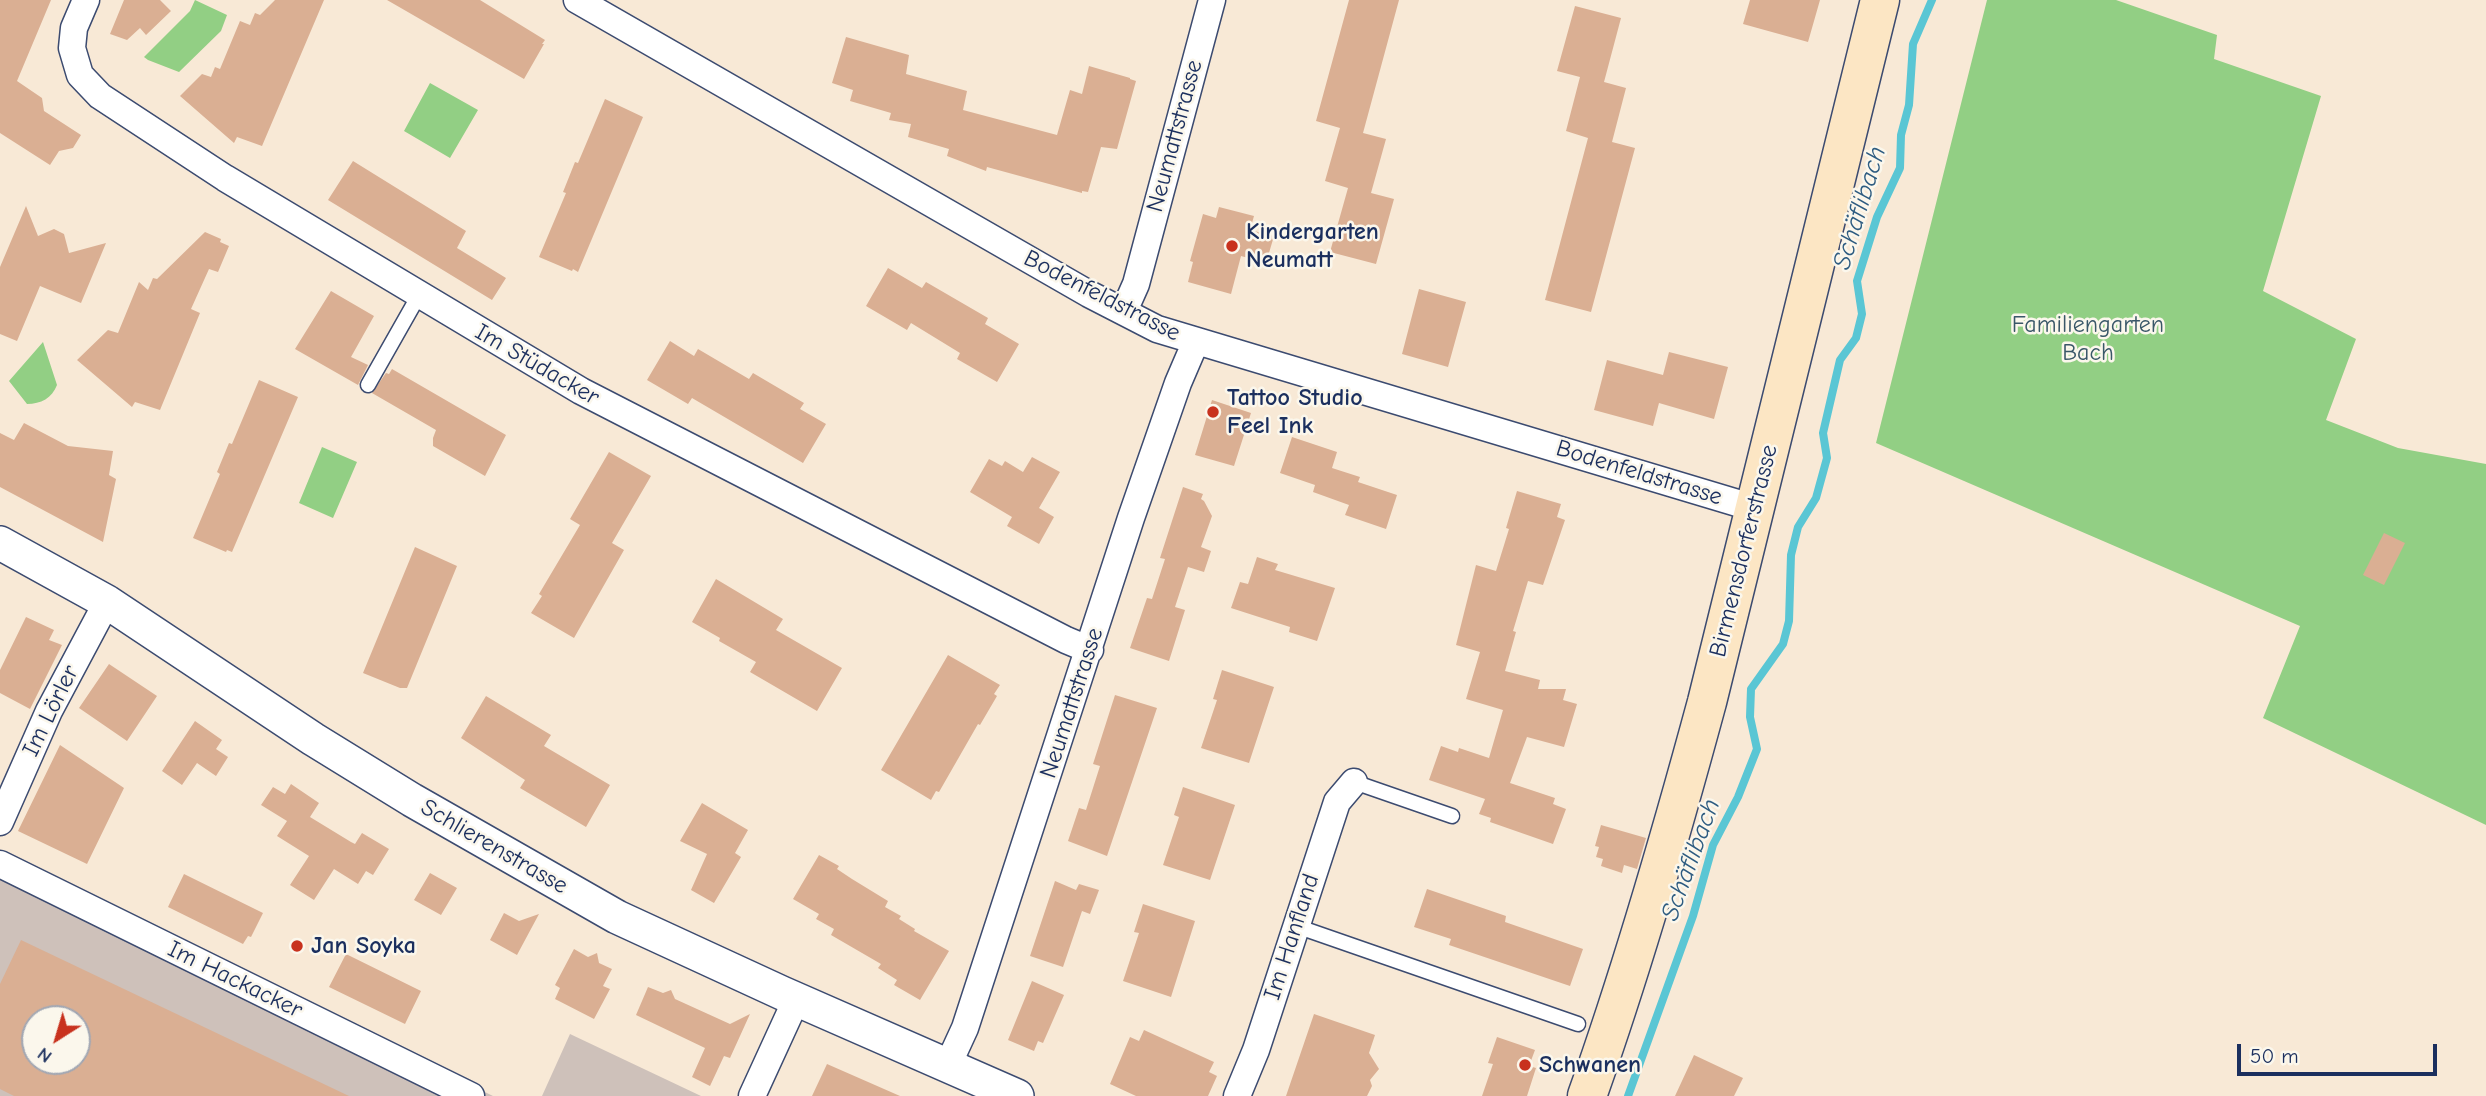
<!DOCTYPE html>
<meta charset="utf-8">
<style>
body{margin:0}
#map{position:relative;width:2486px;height:1096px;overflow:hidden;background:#f8e9d6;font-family:"Comic Neue",sans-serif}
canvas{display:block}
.north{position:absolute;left:21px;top:1005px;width:70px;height:70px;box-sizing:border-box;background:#fbf7ec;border:2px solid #a1a7b3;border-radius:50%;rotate:217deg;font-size:19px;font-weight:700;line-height:28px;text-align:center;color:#1b2f5e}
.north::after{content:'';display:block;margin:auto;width:24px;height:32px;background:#c8321e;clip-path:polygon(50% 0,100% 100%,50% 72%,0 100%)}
.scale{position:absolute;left:2237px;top:1044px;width:200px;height:32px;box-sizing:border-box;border:4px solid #1b2f5e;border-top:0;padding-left:9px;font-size:21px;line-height:24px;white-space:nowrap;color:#1b2f5e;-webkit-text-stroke:5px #fbf7ec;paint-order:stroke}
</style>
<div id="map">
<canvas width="2486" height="1096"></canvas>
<div class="north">N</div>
<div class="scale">50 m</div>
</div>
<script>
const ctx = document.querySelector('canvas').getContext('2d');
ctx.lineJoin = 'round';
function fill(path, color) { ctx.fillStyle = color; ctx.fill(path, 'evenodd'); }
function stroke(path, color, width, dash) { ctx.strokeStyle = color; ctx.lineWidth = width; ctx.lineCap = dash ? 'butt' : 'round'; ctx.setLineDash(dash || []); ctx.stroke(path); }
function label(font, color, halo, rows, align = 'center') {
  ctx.font = font + ' "Comic Neue",sans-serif'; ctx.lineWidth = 5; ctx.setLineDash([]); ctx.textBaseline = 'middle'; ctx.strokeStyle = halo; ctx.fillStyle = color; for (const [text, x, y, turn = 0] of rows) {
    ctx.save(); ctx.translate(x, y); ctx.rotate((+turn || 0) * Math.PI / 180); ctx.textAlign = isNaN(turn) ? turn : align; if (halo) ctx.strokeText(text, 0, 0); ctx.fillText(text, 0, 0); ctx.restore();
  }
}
const industrial = new Path2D(`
 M 0,855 L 493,1096 L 0,1096 ZM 35,1019 L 77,1019 L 77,1061 L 35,1061 Z
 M 570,1034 L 701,1096 L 542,1096 Z`);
const green = new Path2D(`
 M 195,0 L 227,15 L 221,31 L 179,72 L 148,60 L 144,57 L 190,11 Z
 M 1987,0 L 2116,0 L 2217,35 L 2214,59 L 2321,96 L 2263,291 L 2356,339 L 2326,420 L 2398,448 L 2486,464 L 2486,825 L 2263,718 L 2300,626 L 1876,443 Z
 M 430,83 L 478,110 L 450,158 L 404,131 Z
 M 43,342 L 57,385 C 52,398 41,404 27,404 L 9,381 Z
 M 322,447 L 357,462 L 333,518 L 299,503 Z`);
const stream = new Path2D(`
 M 1628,1096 L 1693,916 L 1713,845 L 1738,797 L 1757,749 L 1750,717 L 1751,689 L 1783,644 L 1789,621 L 1791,555 L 1798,527 L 1816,498 L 1827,458 L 1823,433 L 1840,360 L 1856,338 L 1862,314 L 1857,281 L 1877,217 L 1900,168 L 1901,135 L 1909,105 L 1913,44 L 1932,0`);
const building = new Path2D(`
 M 0,0 L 51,0 L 17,81 L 42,98 L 44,111 L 81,135 L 73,148 L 59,151 L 50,165 L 0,133 Z
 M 124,0 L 160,0 L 171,11 L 146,35 L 140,28 L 127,40 L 110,34 Z
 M 275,0 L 324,0 L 262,146 L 237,137 L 234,143 L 180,96 L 202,74 L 211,77 L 215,67 L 220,69 L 240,21 L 250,25 L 255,13 L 260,15 Z
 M 387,0 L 480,0 L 545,40 L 542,44 L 544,44 L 524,79 Z
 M 1349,0 L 1399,0 L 1363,133 L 1386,139 L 1371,193 L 1394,199 L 1376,264 L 1330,252 L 1348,188 L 1325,181 L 1340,128 L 1316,121 Z
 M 1750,0 L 1820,0 L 1808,42 L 1743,24 Z
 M 1575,6 L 1621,18 L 1604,82 L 1626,88 L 1612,142 L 1635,148 L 1591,312 L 1545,300 L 1588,138 L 1566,131 L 1580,77 L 1557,71 Z
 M 846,37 L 909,55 L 906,74 L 967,91 L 963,110 L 1057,135 L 1070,90 L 1082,94 L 1089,66 L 1130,78 L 1130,79 L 1136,81 L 1117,149 L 1101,147 L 1088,192 L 1082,191 L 1082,193 L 987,167 L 986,171 L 947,156 L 949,149 L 908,137 L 911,124 L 889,120 L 891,113 L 850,101 L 853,90 L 832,83 Z
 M 605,99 L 643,117 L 578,272 L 573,269 L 572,271 L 539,257 L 566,193 L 563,192 L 575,162 L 578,163 Z
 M 353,161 L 466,231 L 457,248 L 506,278 L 492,300 L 328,200 Z
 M 26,206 L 38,236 L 54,229 L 64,234 L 69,253 L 106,243 L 81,303 L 40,286 L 17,341 L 0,334 L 0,267 Z
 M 1219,207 L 1254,216 L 1250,230 L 1274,236 L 1266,263 L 1241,256 L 1231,294 L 1188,282 L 1193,262 L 1190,261 L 1203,214 L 1216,218 Z
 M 205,232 L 221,239 L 220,242 L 229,246 L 218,272 L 209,269 L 191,309 L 200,313 L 160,410 L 135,402 L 132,407 L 77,360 L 108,330 L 118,333 L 139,282 L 148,290 L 153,278 L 157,279 Z
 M 888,268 L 922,288 L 926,282 L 988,318 L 985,324 L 1019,344 L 997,382 L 957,359 L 960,353 L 911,323 L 907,330 L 866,306 Z
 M 1419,289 L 1466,302 L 1448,367 L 1402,354 Z
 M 331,291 L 374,316 L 351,357 L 368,365 L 358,385 L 295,349 Z
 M 670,341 L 694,356 L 698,349 L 749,379 L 753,373 L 804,403 L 800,409 L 826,424 L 803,463 L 692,398 L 688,404 L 647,380 Z
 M 1669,352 L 1728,367 L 1714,419 L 1659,403 L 1653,426 L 1594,410 L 1607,360 L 1663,375 Z
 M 392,369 L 506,435 L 485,476 L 433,446 L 433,438 L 436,430 L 372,393 L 386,373 L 389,374 Z
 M 259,380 L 298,397 L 232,552 L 227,550 L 226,552 L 193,538 L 220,474 L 217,472 L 229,443 L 232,444 Z
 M 1212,400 L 1251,413 L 1234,466 L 1195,455 Z
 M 24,423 L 68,446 L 113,451 L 109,475 L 116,479 L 103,542 L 0,487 L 0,433 L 14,440 Z
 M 1292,437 L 1337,452 L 1332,468 L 1360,477 L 1358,482 L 1397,495 L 1386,529 L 1345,515 L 1349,505 L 1313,492 L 1315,485 L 1280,473 Z
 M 609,452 L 651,476 L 612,543 L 624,550 L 574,638 L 531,613 L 542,596 L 539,594 L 580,525 L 570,519 Z
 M 1032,457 L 1060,472 L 1039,508 L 1054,517 L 1039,544 L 1007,526 L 1012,517 L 970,492 L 989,459 L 1002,466 L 1005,461 L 1023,472 Z
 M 1183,487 L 1203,494 L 1201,499 L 1204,501 L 1212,516 L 1201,547 L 1211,551 L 1204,572 L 1188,567 L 1175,607 L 1185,610 L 1169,661 L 1130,648 L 1147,598 L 1152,599 L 1165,559 L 1160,558 Z
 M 1517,491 L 1561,504 L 1557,517 L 1565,520 L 1543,585 L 1528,581 L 1513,631 L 1516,632 L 1505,671 L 1540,680 L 1538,689 L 1566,689 L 1563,700 L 1577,704 L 1564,747 L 1527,737 L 1510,783 L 1555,798 L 1553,804 L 1566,809 L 1553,844 L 1490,822 L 1491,818 L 1479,814 L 1485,799 L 1429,780 L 1441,746 L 1458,752 L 1459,748 L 1489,758 L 1503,710 L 1466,699 L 1480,652 L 1456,645 L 1476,565 L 1496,571 L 1509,529 L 1506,528 Z
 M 2384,533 L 2405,543 L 2384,585 L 2363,575 Z
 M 415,547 L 457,566 L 407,688 L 400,688 L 363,673 Z
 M 1257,557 L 1278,564 L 1275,570 L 1335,588 L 1317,641 L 1289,632 L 1290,627 L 1231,608 L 1240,582 L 1248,584 Z
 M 716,579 L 783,619 L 776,630 L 842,668 L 817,711 L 750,672 L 756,662 L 719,641 L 720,638 L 692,622 Z
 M 26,617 L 54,630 L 49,640 L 62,645 L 30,709 L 0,693 L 0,670 Z
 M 948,655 L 1000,685 L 994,694 L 997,696 L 980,725 L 978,724 L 939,792 L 936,791 L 931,800 L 881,770 Z
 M 109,664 L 157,696 L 127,741 L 79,708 Z
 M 1222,670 L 1274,687 L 1249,763 L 1201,748 L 1217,700 L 1213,699 Z
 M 1115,695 L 1157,708 L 1107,856 L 1068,841 L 1079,808 L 1086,810 L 1100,766 L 1093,764 Z
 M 486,696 L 551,735 L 544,746 L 610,785 L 586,827 L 520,788 L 525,780 L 461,738 Z
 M 195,721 L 222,740 L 216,749 L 228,757 L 216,776 L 197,763 L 182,785 L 162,771 Z
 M 60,745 L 124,788 L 87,864 L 18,831 Z
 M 291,784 L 319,803 L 310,817 L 351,842 L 355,844 L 362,833 L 389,849 L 373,875 L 366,871 L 358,884 L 334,869 L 314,900 L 290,885 L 309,856 L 277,836 L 287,821 L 261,805 L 273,787 L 285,794 Z
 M 1183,787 L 1235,805 L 1210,880 L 1163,865 L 1179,817 L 1174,815 Z
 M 702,803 L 748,830 L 735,853 L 741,857 L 714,903 L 691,890 L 707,854 L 680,841 Z
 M 1601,825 L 1646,838 L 1637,869 L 1624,865 L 1622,873 L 1601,866 L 1603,859 L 1596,857 L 1599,847 L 1595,846 Z
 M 819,855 L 839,866 L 837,869 L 852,879 L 888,901 L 885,907 L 901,916 L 899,919 L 915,929 L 914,931 L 949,951 L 920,1000 L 894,985 L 897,980 L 878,968 L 881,964 L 831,935 L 834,929 L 816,919 L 819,914 L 793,899 Z
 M 430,873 L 457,888 L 441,915 L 414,900 Z
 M 184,874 L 263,913 L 251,937 L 248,936 L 243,944 L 168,907 Z
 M 1055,881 L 1076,890 L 1079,884 L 1099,890 L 1090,914 L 1082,911 L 1063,967 L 1030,956 Z
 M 1427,889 L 1506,916 L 1505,922 L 1583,949 L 1570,986 L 1449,945 L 1451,939 L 1414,927 Z
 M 1143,904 L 1195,921 L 1171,997 L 1123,981 L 1139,933 L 1134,932 Z
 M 504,913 L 519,921 L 539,914 L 517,955 L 490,940 Z
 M 21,940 L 349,1096 L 14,1096 L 0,1089 L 0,984 ZM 35,1019 L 77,1019 L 77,1061 L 35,1061 Z
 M 574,949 L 588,957 L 597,953 L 599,963 L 612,969 L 603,986 L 610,989 L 594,1019 L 555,999 L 560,988 L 555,985 Z
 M 346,954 L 421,991 L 405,1024 L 329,987 Z
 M 1032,981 L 1064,995 L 1043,1043 L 1038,1041 L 1034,1051 L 1008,1040 Z
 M 648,987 L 663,993 L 671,990 L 675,999 L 730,1024 L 750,1014 L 730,1058 L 724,1056 L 710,1086 L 692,1077 L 705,1048 L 636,1015 Z
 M 1314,1014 L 1375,1035 L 1369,1053 L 1379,1069 L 1370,1080 L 1372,1086 L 1367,1096 L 1286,1096 Z
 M 1144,1030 L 1214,1062 L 1209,1072 L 1217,1076 L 1208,1096 L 1136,1096 L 1110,1084 L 1130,1037 L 1139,1041 Z
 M 1497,1037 L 1535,1050 L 1529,1066 L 1536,1068 L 1527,1096 L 1482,1096 L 1493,1064 L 1488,1063 Z
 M 1694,1055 L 1743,1078 L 1734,1096 L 1675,1096 Z
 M 827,1064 L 900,1096 L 812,1096 Z`);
const service = new Path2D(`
 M 368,385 L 419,295
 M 1354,782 L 1452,816
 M 1296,926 L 1578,1024`);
const minor = new Path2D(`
 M 86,0 L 74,28 L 72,48 L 80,75 L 100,96 L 225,178 L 581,391 L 1066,640 L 1090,650
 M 577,0 L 1089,294 L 1157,329 L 1754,508
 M 1124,311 L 1136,284 L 1212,0
 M 0,822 L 49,711 L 107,602
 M 0,864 L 471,1096
 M 948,1065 L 965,1028 L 1131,518 L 1178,383 L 1196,341
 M 752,1096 L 796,1000
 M 1237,1096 L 1256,1050 L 1337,802 L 1354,782`);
const tertiary = new Path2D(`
 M 0,543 L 107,602 L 313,739 L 412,800 L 617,917 L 782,993 L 1017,1096`);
const secondary = new Path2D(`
 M 1587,1096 C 1633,967 1671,835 1707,702 L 1880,0`);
const markers = [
 [1232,246,7,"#c8321e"],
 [1213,412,7,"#c8321e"],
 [297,946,7,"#c8321e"],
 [1525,1065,7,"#c8321e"]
];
const streetNames = [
 ["Neumattstrasse",1175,136,-75],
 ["Bodenfeldstrasse",1102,296,27],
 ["Im Stüdacker",537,365,30],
 ["Bodenfeldstrasse",1639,473,17],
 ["Birmensdorferstrasse",1744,551,-76],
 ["Neumattstrasse",1072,703,-72],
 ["Im Lörler",51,711,-64],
 ["Schlierenstrasse",494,847,30],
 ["Im Hanfland",1292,937,-72],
 ["Im Hackacker",235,980,26]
];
const poiNames = [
 ["Kindergarten",1246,232],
 ["Neumatt",1246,260],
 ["Tattoo Studio",1227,398],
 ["Feel Ink",1227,426],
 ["Jan Soyka",311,946],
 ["Schwanen",1539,1065]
];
const parkNames = [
 ["Familiengarten",2088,325],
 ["Bach",2088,353]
];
const waterNames = [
 ["Schäflibach",1860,208,-73],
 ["Schäflibach",1691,860,-70]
];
fill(industrial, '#cec1ba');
fill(green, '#92cf84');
stroke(stream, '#5ac6d4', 8);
fill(building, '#daaf93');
stroke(service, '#3c4b70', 17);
stroke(minor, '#3c4b70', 29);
stroke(tertiary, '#3c4b70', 36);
stroke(secondary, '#3c4b70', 41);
stroke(service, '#fff', 14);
stroke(minor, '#fff', 26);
stroke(tertiary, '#fff', 33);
stroke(secondary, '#fce6c4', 38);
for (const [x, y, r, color] of markers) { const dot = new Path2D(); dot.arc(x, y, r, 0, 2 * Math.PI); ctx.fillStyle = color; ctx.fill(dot); stroke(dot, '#fbf7ec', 2.5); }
label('24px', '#1b2f5e', '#fbf7ec', streetNames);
label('bold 24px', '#1b2f5e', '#fbf7ec', poiNames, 'left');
label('24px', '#395768', '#fbf7ec', parkNames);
label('italic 26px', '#2e5c81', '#fbf7ec', waterNames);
</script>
